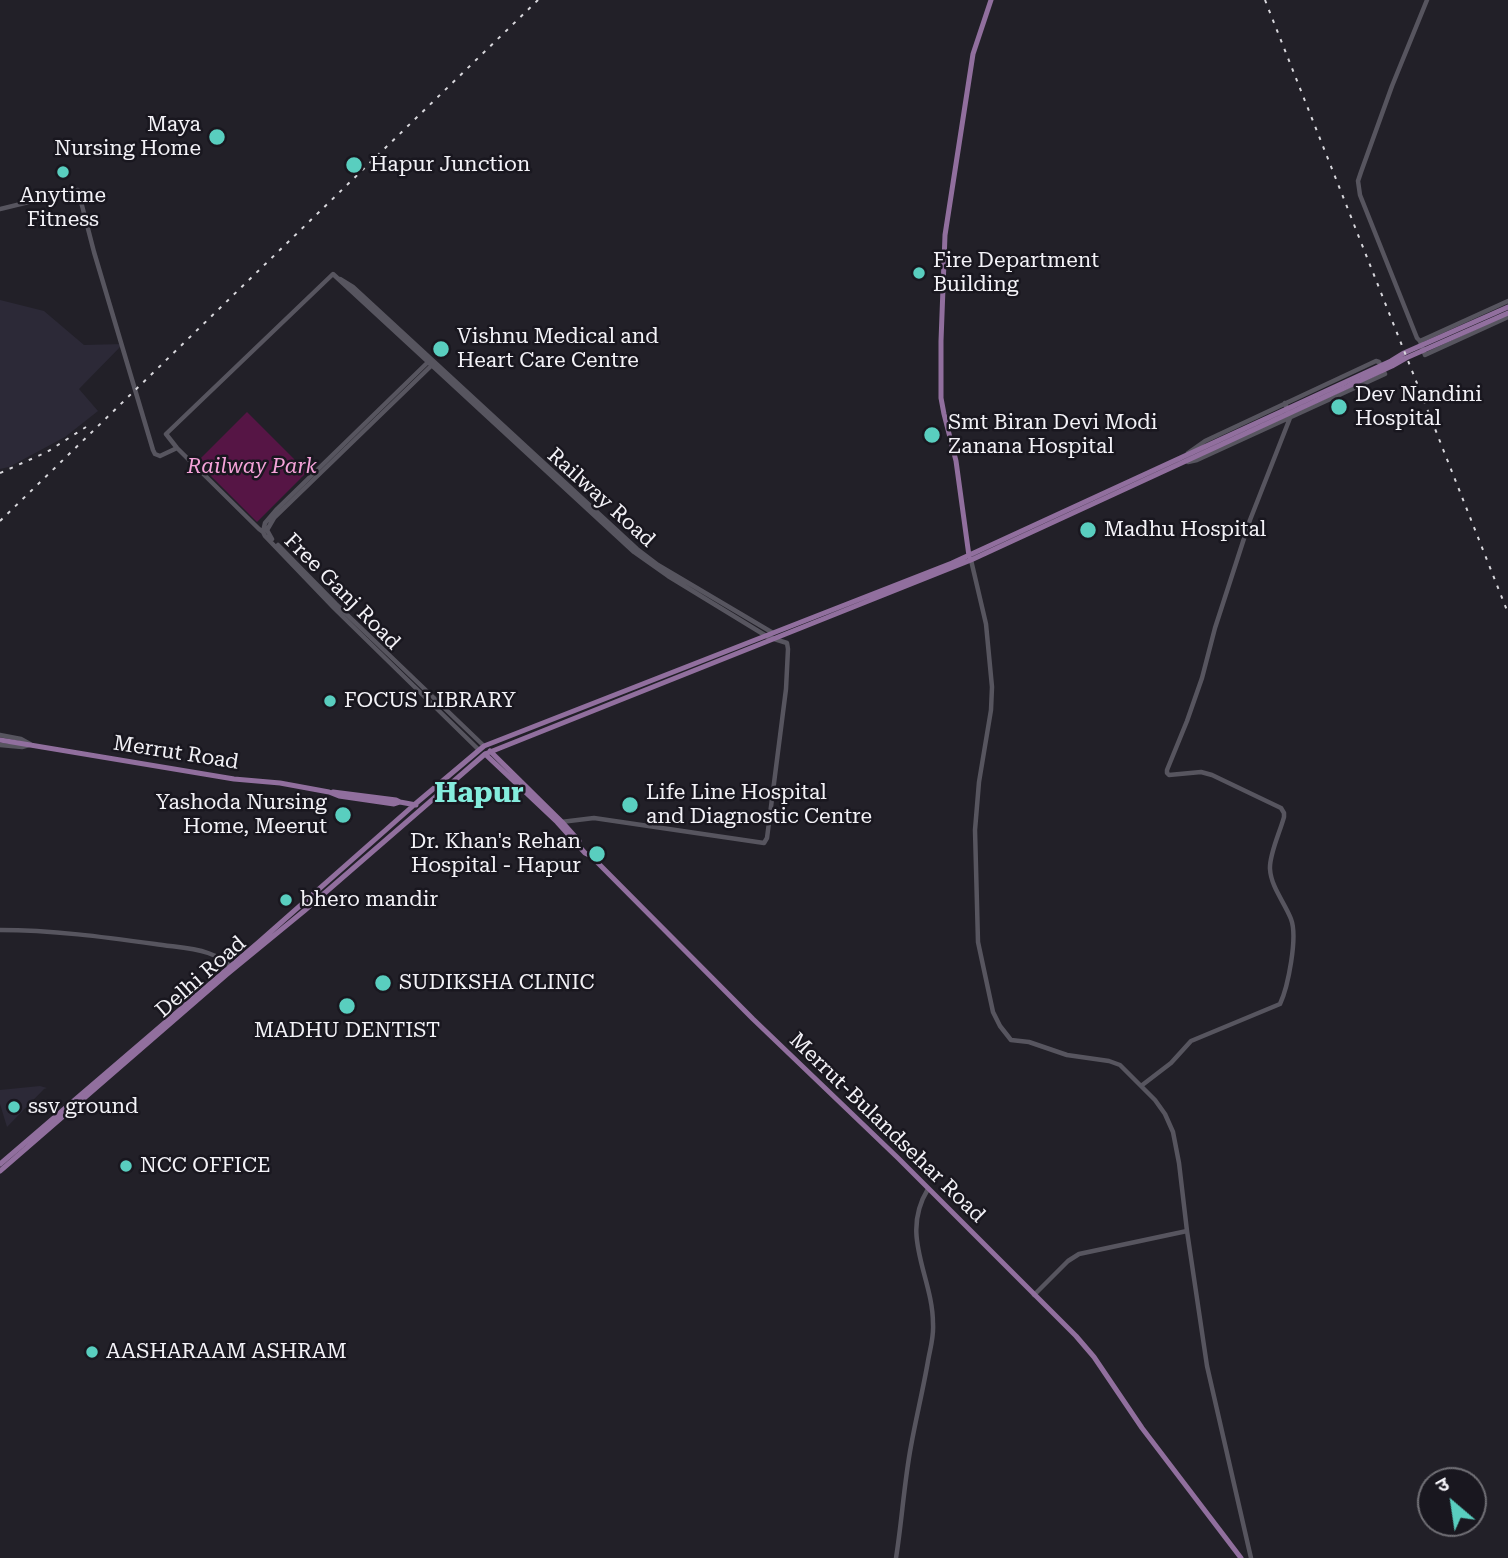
<!DOCTYPE html>
<meta charset="utf-8">
<style>
body{margin:0}
#map{position:relative;width:1508px;height:1558px;overflow:hidden;background:#222028;font-family:"Roboto Serif","Noto Sans Devanagari",serif}
canvas{display:block}
.north{position:absolute;left:1417px;top:1467px;width:70px;height:70px;box-sizing:border-box;background:#19171f;border:2px solid #706f75;border-radius:50%;rotate:331deg;font-size:19px;font-weight:700;line-height:28px;text-align:center;color:#f3f2f7}
.north::after{content:'';display:block;margin:auto;width:24px;height:32px;background:#59cebf;clip-path:polygon(50% 0,100% 100%,50% 72%,0 100%)}
</style>
<div id="map">
<canvas width="1508" height="1558"></canvas>
<div class="north">उ</div>
</div>
<script>
const ctx = document.querySelector('canvas').getContext('2d');
ctx.lineJoin = 'round';
function fill(path, color) { ctx.fillStyle = color; ctx.fill(path, 'evenodd'); }
function stroke(path, color, width, dash) { ctx.strokeStyle = color; ctx.lineWidth = width; ctx.lineCap = dash ? 'butt' : 'round'; ctx.setLineDash(dash || []); ctx.stroke(path); }
function label(font, color, halo, rows, align = 'center') {
  ctx.font = font + ' "Roboto Serif",serif'; ctx.lineWidth = 5; ctx.setLineDash([]); ctx.textBaseline = 'middle'; ctx.strokeStyle = halo; ctx.fillStyle = color; for (const [text, x, y, turn = 0] of rows) {
    ctx.save(); ctx.translate(x, y); ctx.rotate((+turn || 0) * Math.PI / 180); ctx.textAlign = isNaN(turn) ? turn : align; if (halo) ctx.strokeText(text, 0, 0); ctx.fillText(text, 0, 0); ctx.restore();
  }
}
const built = new Path2D(`
 M 0,300 L 44,311 L 84,345 L 123,344 L 79,389 L 98,411 L 65,437 L 9,467 L 0,469 Z
 M 40,1086 L 47,1088 L 44,1089 L 7,1127 L 0,1104 L 0,1090 Z`);
const green = new Path2D(`
 M 247,412 L 307,472 L 257,522 L 197,462 Z`);
const minor = new Path2D(`
 M 1427,0 L 1392,86 L 1361,172 L 1358,181 L 1360,195 L 1417,338 L 1420,341 L 1425,355 L 1508,317
 M 0,209 L 78,190 L 94,252 L 153,450 L 155,454 L 160,456 L 177,448
 M 340,279 L 353,287 L 637,549 L 658,565 L 773,633
 M 1420,341 L 1508,301
 M 1188,462 L 1197,460 L 1385,374 L 1379,362 L 1376,361 L 1205,441 L 1188,453
 M 263,532 L 265,523 L 277,509 L 427,363
 M 272,539 L 267,530 L 274,518 L 431,366
 M 278,545 L 336,604 L 484,746
 M 971,560 L 986,624 L 992,687 L 991,710 L 979,782 L 975,830 L 978,942 L 993,1012 L 1000,1026 L 1011,1040 L 1029,1042 L 1067,1055 L 1109,1061 L 1120,1065 L 1155,1100 L 1165,1114 L 1173,1132 L 1179,1163 L 1187,1231 L 1207,1366 L 1251,1558
 M 0,735 L 21,739 L 30,744
 M 0,745 L 22,747 L 29,745
 M 479,750 L 334,608 L 265,536 L 263,532 L 259,529 L 177,448 L 166,434 L 333,274 L 634,552 L 668,576 L 768,637 L 787,643 L 788,649 L 786,689 L 767,838 L 764,843 L 594,818 L 561,822
 M 0,930 C 52,930 104,937 155,944 C 173,947 191,947 208,953 C 217,956 225,961 231,967
 M 1141,1086 L 1171,1063 L 1191,1041 L 1280,1004 C 1288,987 1298,937 1291,919 C 1285,903 1271,887 1270,869 C 1269,855 1280,832 1284,817 L 1284,813 L 1281,808 L 1212,775 L 1201,772 L 1169,775 L 1167,773 L 1167,770 L 1187,721 L 1202,678 L 1215,628 L 1250,520 L 1290,418 L 1285,403
 M 1034,1295 L 1068,1261 L 1079,1254 L 1187,1231
 M 896,1558 C 902,1521 904,1483 911,1446 C 916,1418 923,1390 928,1361 C 930,1349 934,1337 933,1324 C 933,1276 899,1236 928,1189`);
const major = new Path2D(`
 M 969,556 L 956,461 L 944,414 L 941,398 L 941,341 L 945,235 L 973,54 L 991,0
 M 0,740 L 234,779 L 280,783 L 329,792 L 339,796 L 394,804 L 400,802
 M 490,751 L 562,822 L 579,841
 M 485,754 L 557,822 L 585,853 L 591,856 L 753,1019 L 898,1158 L 1076,1336 L 1094,1357 L 1142,1428 L 1241,1558
 M 333,792 L 396,800 L 400,802 L 416,805
 M 0,1164 L 259,942 L 414,805 L 484,746 L 952,563 L 1391,361 L 1404,353 L 1508,307
 M 0,1171 L 226,975 L 304,911 L 485,754 L 971,560 L 1392,366 L 1406,358 L 1508,313`);
const rail = new Path2D(`
 M 1265,0 L 1508,613
 M 0,473 L 47,452 L 86,427
 M 0,521 L 538,0`);
const markers = [
 [217,137,9,"#59cebf"],
 [354,165,9,"#59cebf"],
 [63,172,7,"#59cebf"],
 [919,273,7,"#59cebf"],
 [441,349,9,"#59cebf"],
 [1339,407,9,"#59cebf"],
 [932,435,9,"#59cebf"],
 [1088,530,9,"#59cebf"],
 [330,701,7,"#59cebf"],
 [630,805,9,"#59cebf"],
 [343,815,9,"#59cebf"],
 [597,854,9,"#59cebf"],
 [286,900,7,"#59cebf"],
 [383,983,9,"#59cebf"],
 [347,1006,9,"#59cebf"],
 [14,1107,7,"#59cebf"],
 [126,1166,7,"#59cebf"],
 [92,1352,7,"#59cebf"]
];
const poiNames = [
 ["Maya",201,125,"right"],
 ["Nursing Home",201,149,"right"],
 ["Hapur Junction",370,165],
 ["Anytime",63,196,"center"],
 ["Fitness",63,220,"center"],
 ["Fire Department",933,261],
 ["Building",933,285],
 ["Vishnu Medical and",457,337],
 ["Heart Care Centre",457,361],
 ["Dev Nandini",1355,395],
 ["Hospital",1355,419],
 ["Smt Biran Devi Modi",948,423],
 ["Zanana Hospital",948,447],
 ["Madhu Hospital",1104,530],
 ["FOCUS LIBRARY",344,701],
 ["Life Line Hospital",646,793],
 ["and Diagnostic Centre",646,817],
 ["Yashoda Nursing",327,803,"right"],
 ["Home, Meerut",327,827,"right"],
 ["Dr. Khan's Rehan",581,842,"right"],
 ["Hospital - Hapur",581,866,"right"],
 ["bhero mandir",300,900],
 ["SUDIKSHA CLINIC",399,983],
 ["MADHU DENTIST",347,1031,"center"],
 ["ssv ground",28,1107],
 ["NCC OFFICE",140,1166],
 ["AASHARAAM ASHRAM",106,1352]
];
const parkNames = [
 ["Railway Park",252,467]
];
const streetNames = [
 ["Railway Road",601,498,42],
 ["Free Ganj Road",342,592,45],
 ["Merrut Road",176,753,9],
 ["Delhi Road",201,977,-41],
 ["Merrut-Bulandsehar Road",887,1128,44]
];
const districtNames = [
 ["Hapur",479,794]
];
fill(built, '#2c2937');
fill(green, '#561545');
stroke(minor, '#57555f', 4.5);
stroke(major, '#916f9e', 5);
stroke(rail, '#d8d7dc', 2, [3.5, 7]);
for (const [x, y, r, color] of markers) { const dot = new Path2D(); dot.arc(x, y, r, 0, 2 * Math.PI); ctx.fillStyle = color; ctx.fill(dot); stroke(dot, '#19171f', 2.5); }
label('21px', '#f3f2f7', '#19171f', poiNames, 'left');
label('italic 21px', '#f5a3d9', '#19171f', parkNames);
label('21px', '#f3f2f7', '#19171f', streetNames);
label('bold 28px', '#84ecdd', '#19171f', districtNames);
</script>
